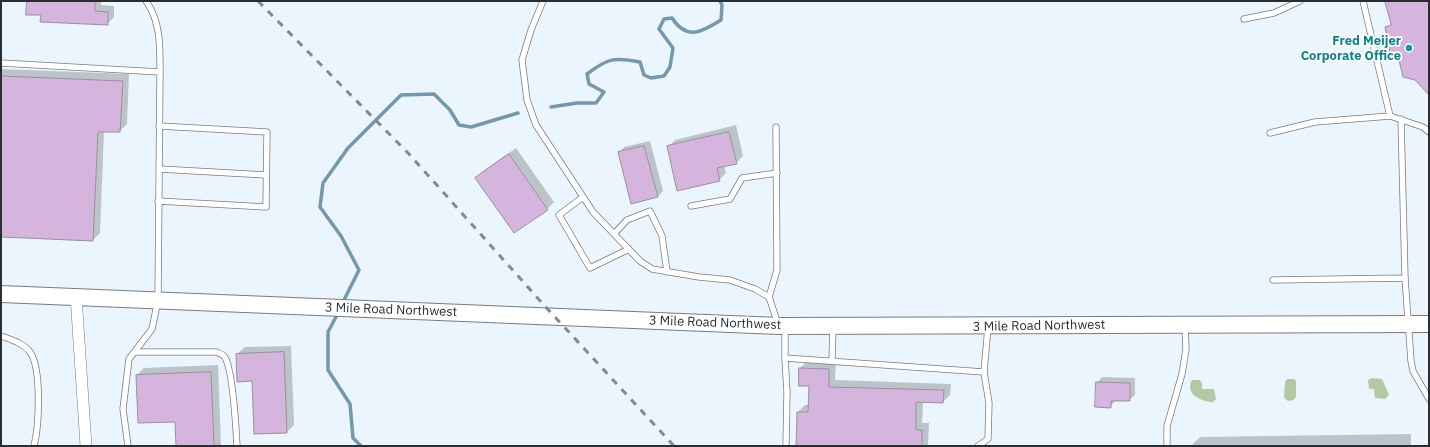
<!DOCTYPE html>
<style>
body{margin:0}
#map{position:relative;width:1430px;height:447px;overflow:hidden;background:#ebf5fd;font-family:"IBM Plex Sans",sans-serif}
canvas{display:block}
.frame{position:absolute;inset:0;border:2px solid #2b2e31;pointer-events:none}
</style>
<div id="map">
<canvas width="1430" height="447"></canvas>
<div class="frame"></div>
</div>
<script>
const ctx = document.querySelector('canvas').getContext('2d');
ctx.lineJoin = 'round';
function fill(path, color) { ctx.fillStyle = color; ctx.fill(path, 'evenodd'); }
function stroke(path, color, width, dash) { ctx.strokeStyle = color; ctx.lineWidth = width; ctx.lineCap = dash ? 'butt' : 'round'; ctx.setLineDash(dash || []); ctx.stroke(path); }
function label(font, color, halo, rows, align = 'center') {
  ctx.font = font + ' "IBM Plex Sans",sans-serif'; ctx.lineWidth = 3.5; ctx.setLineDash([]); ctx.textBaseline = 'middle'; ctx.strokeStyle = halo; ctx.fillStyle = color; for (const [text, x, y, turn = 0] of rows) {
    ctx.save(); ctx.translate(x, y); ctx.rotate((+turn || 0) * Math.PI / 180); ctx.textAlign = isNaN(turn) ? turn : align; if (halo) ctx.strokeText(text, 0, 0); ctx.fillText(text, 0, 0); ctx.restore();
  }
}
const green = new Path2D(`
 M 1372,378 L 1382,379 L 1389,395 L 1385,399 L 1375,398 L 1374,389 L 1369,389 L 1368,380 Z
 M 1287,379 L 1294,379 L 1296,381 L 1296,397 L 1293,400 L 1288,401 L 1284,398 L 1285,382 Z
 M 1192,380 L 1200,380 L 1202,384 L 1202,389 L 1214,389 L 1216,399 L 1213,402 C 1202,402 1184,394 1192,380 Z`);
const shadow = new Path2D(`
 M 28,1 L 101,1 L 101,5 L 114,6 L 114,17 L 107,24 L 42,14 Z
 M 1,69 L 129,74 L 127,124 L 120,131 L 104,131 L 100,233 L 93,240 L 1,236 Z
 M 736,125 L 743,156 L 736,163 L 724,166 L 726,173 L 719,180 L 668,147 L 675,140 Z
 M 650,141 L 663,191 L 657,197 L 619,153 L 624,147 Z
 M 516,148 L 554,202 L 547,209 L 476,178 L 483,171 Z
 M 291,346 L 294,425 L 287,432 L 237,354 L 245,347 Z
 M 807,361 L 836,362 L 835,380 L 951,384 L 950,395 L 943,402 L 923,402 L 922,423 L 929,423 L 928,446 L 797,446 L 798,412 L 805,405 L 809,405 L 810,385 L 800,368 Z
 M 218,365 L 221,446 L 177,446 L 176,421 L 137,375 L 144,368 Z
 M 1102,377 L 1135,378 L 1135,395 L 1129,400 L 1116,400 L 1110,407 L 1097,383 Z
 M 1411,434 L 1411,446 L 1191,446 L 1200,437 Z`);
const stream = new Path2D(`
 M 551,107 L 577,103 L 596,103 L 604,92 L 589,84 L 587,74 C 608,58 614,57 640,62 L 644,75 L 651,78 L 664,76 L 670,67 L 673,48 L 659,29 L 664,19 L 672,18 C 687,41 702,32 721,20 L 722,5 L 720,1
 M 342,304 L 359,270 L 341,236 L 320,207 L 323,183 L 348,148 L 401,95 L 434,94 L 450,110 L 459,125 L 471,127 L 518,113
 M 338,313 L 328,332 L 328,370 L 350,404 L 353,438 L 361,446`);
const building = new Path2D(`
 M 27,1 L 95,1 L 95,11 L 108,12 L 108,25 L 40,22 L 41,15 L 26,15 Z
 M 1385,1 L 1429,1 L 1429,95 L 1415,80 L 1403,77 L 1398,56 L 1391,57 L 1389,47 L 1386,48 L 1383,38 L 1387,37 L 1385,27 L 1391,25 Z
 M 1,76 L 123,81 L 120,132 L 98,132 L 93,241 L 1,237 Z
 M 729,132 L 737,164 L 717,168 L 720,181 L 677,191 L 667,146 Z
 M 644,146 L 658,197 L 631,204 L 618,152 Z
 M 509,154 L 548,210 L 514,233 L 475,178 Z
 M 284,352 L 287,433 L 254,434 L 252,381 L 237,382 L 236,354 Z
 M 799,368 L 829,369 L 829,387 L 944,390 L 943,403 L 916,402 L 916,430 L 922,430 L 922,446 L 796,446 L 797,412 L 808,412 L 809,386 L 799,386 Z
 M 211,372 L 214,446 L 176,446 L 175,422 L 138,423 L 136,375 Z
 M 1096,382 L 1130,383 L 1130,401 L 1111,401 L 1111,408 L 1095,407 Z`);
const service = new Path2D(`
 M 146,1 C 161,22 160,47 160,72
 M 543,1 L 531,30 L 522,60 L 527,100 L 536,125 L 593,212 L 640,261 L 652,269 L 699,277 L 730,280 L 755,289 L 769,297 L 778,324
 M 1363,1 L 1390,116 L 1423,127 L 1429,132
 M 1244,19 L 1274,13 L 1300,1
 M 1,63 L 160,72 L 158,300 L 152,329 L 129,359 L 123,409 L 128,446
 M 1401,119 L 1405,278 L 1411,361 L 1413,371 L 1429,399
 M 1270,133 L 1315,122 L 1390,116
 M 159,169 L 266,175
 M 583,197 L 559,215 L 590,268 L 629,249
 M 158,201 L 266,207 L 267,132 L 159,126
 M 691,206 L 730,199 L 742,178 L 777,173
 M 614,234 L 627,220 L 650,211 L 662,236 L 667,272
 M 1273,280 L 1405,278
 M 769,297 L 777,270 L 776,127
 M 785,327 L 785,358 L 984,372 L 988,327
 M 1,336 C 12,340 23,343 30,352 C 42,369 39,426 34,446
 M 135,352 L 216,352 C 218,353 222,354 224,356 C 233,367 236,429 237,446
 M 785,358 L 787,392 L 786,446
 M 832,361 L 833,326
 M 978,446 L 988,439 L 989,403 L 984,372
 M 1167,446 L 1167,426 L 1182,374 L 1186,349 L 1185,327`);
const minor = new Path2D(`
 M 76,296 L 86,446`);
const secondary = new Path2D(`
 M 1,294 L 779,326 L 1429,324`);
const rail = new Path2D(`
 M 258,1 L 409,154 L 543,304 L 674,446`);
const markers = [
 [1409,48,4,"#0f9aa8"]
];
const cultureNames = [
 ["Fred Meijer",1401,41],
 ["Corporate Office",1401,56]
];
const streetNames = [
 ["3 Mile Road Northwest",391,310,2],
 ["3 Mile Road Northwest",715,323,2],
 ["3 Mile Road Northwest",1039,326,-1]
];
fill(green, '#b1caa3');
fill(shadow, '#0003');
stroke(stream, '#7498ac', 3.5);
fill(building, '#d5b5dd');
stroke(building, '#98919a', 1);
stroke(service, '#757d84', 7);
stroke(minor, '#757d84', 12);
stroke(secondary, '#757d84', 18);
stroke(service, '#fff', 5.5);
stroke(minor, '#fff', 11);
stroke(secondary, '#fff', 16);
stroke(rail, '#848a8f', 3, [7, 7]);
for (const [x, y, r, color] of markers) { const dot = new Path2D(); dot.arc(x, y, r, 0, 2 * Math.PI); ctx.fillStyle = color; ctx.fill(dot); stroke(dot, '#fff', 1.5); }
label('bold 13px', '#0d838f', '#fff', cultureNames, 'right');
label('13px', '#2b2e31', '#fff', streetNames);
</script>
